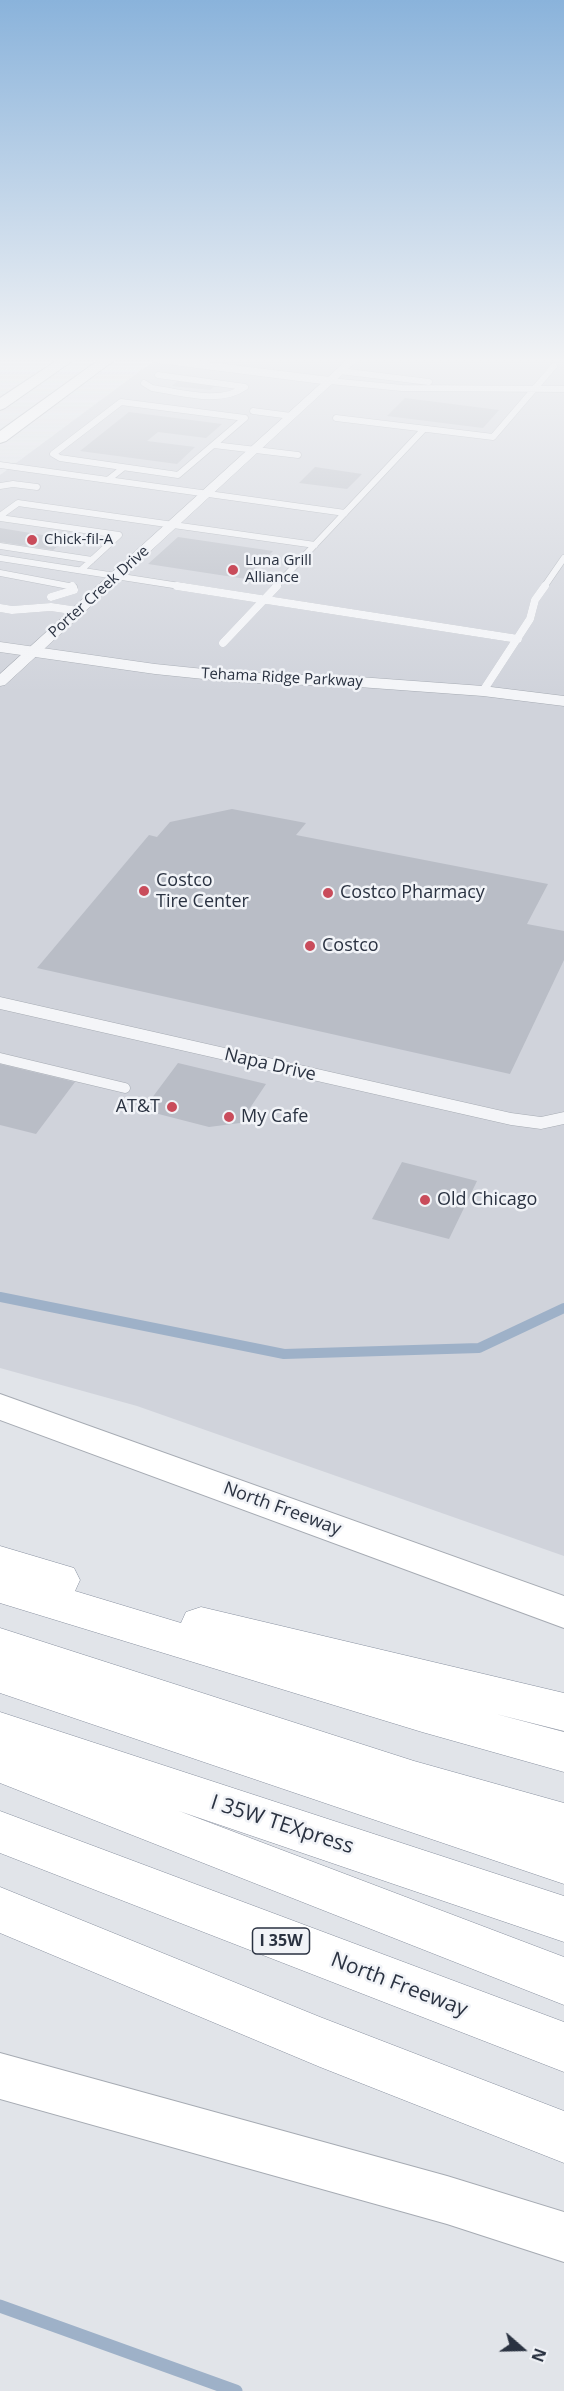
<!DOCTYPE html>
<style>
body{margin:0}
#map{position:relative;width:564px;height:2391px;overflow:hidden;background:#e1e4e9;font-family:"Open Sans",sans-serif}
canvas{display:block}
.north{position:absolute;left:492px;top:2319px;width:60px;height:60px;-webkit-text-stroke:4px #f1f3f7;paint-order:stroke;rotate:110deg;font-size:16px;font-weight:700;line-height:24px;text-align:center;color:#2a3241}
.north::after{content:'';display:block;margin:auto;width:21px;height:27px;background:#2a3241;clip-path:polygon(50% 0,100% 100%,50% 72%,0 100%)}
</style>
<div id="map">
<canvas width="564" height="2391"></canvas>
<div class="north">N</div>
</div>
<script>
const ctx = document.querySelector('canvas').getContext('2d');
ctx.lineJoin = 'round';
function fill(path, color) { ctx.fillStyle = color; ctx.fill(path, 'evenodd'); }
function stroke(path, color, width, dash) { ctx.strokeStyle = color; ctx.lineWidth = width; ctx.lineCap = dash ? 'butt' : 'round'; ctx.setLineDash(dash || []); ctx.stroke(path); }
function label(font, color, halo, rows, align = 'center') {
  ctx.font = font + ' "Open Sans",sans-serif'; ctx.lineWidth = 5; ctx.setLineDash([]); ctx.textBaseline = 'middle'; ctx.strokeStyle = halo; ctx.fillStyle = color; for (const [text, x, y, turn = 0] of rows) {
    ctx.save(); ctx.translate(x, y); ctx.rotate((+turn || 0) * Math.PI / 180); ctx.textAlign = isNaN(turn) ? turn : align; if (halo) ctx.strokeText(text, 0, 0); ctx.fillText(text, 0, 0); ctx.restore();
  }
}
const built = new Path2D(`
 M 156,359 L 564,359 L 564,1556 L 137,1406 L 0,1368 L 0,475 Z`);
const streamFar1 = new Path2D(`
 M 0,1297 L 284,1354 L 479,1348 L 564,1308`);
const stream = new Path2D(`
 M 0,2306 L 236,2391`);
const building = new Path2D(`
 M 181,378 L 220,382 L 210,390 L 172,386 Z
 M 405,398 L 499,410 L 483,428 L 387,416 Z
 M 129,412 L 222,424 L 206,438 L 158,432 L 147,441 L 195,447 L 177,464 L 80,451 Z
 M 315,467 L 362,474 L 347,489 L 299,483 Z
 M 0,528 L 67,539 L 53,550 L 0,542 Z
 M 178,537 L 273,551 L 246,579 L 148,564 Z
 M 232,809 L 306,823 L 296,835 L 548,884 L 527,924 L 564,931 L 564,960 L 510,1074 L 37,968 L 149,835 L 157,837 L 170,822 Z
 M 178,1063 L 266,1084 L 240,1123 L 209,1127 L 143,1110 Z
 M 0,1064 L 75,1082 L 36,1134 L 0,1125 Z
 M 402,1162 L 477,1181 L 449,1239 L 372,1219 Z`);
const serviceFar2 = new Path2D(`
 M 340,371 L 429,382
 M 330,381 L 402,388 L 564,389
 M 144,383 L 152,388 C 180,392 220,405 245,387 L 158,375
 M 121,402 L 245,418 L 178,475 L 60,458 L 53,454 Z
 M 253,411 L 291,416
 M 336,418 L 493,437 L 554,366
 M 214,445 L 298,455
 M 0,465 L 345,513
 M 109,479 L 123,468
 M 0,486 L 13,484 L 37,487
 M 0,516 L 18,503 L 315,545
 M 0,518 L 119,535 L 81,570
 M 0,546 L 92,560
 M 0,558 L 186,587
 M 0,573 L 74,587
 M 275,587 L 424,429
 M 544,587 L 564,558`);
const serviceFar1 = new Path2D(`
 M 177,586 L 518,639
 M 51,597 L 74,590 L 72,586
 M 0,608 L 12,610 L 51,607 L 78,611
 M 223,643 L 277,586
 M 483,691 L 530,619 L 535,600 L 545,586`);
const service = new Path2D(`
 M 0,1058 L 125,1088`);
const minor = new Path2D(`
 M 348,359 L 359,359 L 5,685 L 0,686 L 0,674 Z
 M 0,997 L 511,1113 L 541,1117 L 564,1112 L 564,1124 L 541,1129 L 511,1125 L 0,1009 Z`);
const tertiary = new Path2D(`
 M 152,359 L 184,359 L 330,377 L 336,381 L 330,385 L 158,363 Z
 M 0,642 L 155,664 L 233,672 L 359,677 L 483,686 L 564,696 L 564,706 L 483,696 L 359,687 L 233,682 L 155,674 L 0,652 Z`);
const secondary = new Path2D(`
 M 59,359 L 75,359 L 5,408 L 0,410 L 0,398 Z
 M 100,359 L 116,359 L 6,441 L 0,443 L 0,431 Z
 M 0,1394 L 564,1596 L 564,1628 L 0,1420 Z
 M 0,2053 L 447,2176 L 564,2212 L 564,2262 L 447,2224 L 0,2099 Z`);
const motorway = new Path2D(`
 M 0,1546 L 74,1568 L 80,1580 L 75,1591 L 181,1623 L 186,1612 L 201,1607 L 564,1693 L 564,1731 L 496,1714 L 564,1732 L 564,1772 L 422,1732 L 0,1603 Z
 M 0,1628 L 414,1761 L 564,1803 L 564,1884 L 0,1693 Z
 M 0,1712 L 564,1896 L 564,1942 L 179,1811 L 564,1957 L 564,2005 L 0,1783 Z
 M 0,1811 L 564,2022 L 564,2072 L 0,1853 Z
 M 0,1887 L 320,2017 L 564,2111 L 564,2163 L 320,2067 L 0,1933 Z`);
const markers = [
 [32,540,6,"#c94c5b"],
 [233,570,6,"#c94c5b"],
 [144,891,6,"#c94c5b"],
 [328,893,6,"#c94c5b"],
 [310,946,6,"#c94c5b"],
 [172,1107,6,"#c94c5b"],
 [229,1117,6,"#c94c5b"],
 [425,1200,6,"#c94c5b"]
];
const farPoinames = [
 ["Chick-fil-A",44,540],
 ["Luna Grill",245,561],
 ["Alliance",245,578]
];
const farStreetnames = [
 ["Porter Creek Drive",99,592,-42],
 ["Tehama Ridge Parkway",282,678,3]
];
const shields = [
 [281,1941,57]
];
const shieldNames = [
 ["I 35W",281,1941]
];
const poiNames = [
 ["Costco",156,881],
 ["Tire Center",156,902],
 ["Costco Pharmacy",340,893],
 ["Costco",322,946],
 ["AT&T",160,1107,"right"],
 ["My Cafe",241,1117],
 ["Old Chicago",437,1200]
];
const streetNames = [
 ["Napa Drive",270,1065,13],
 ["North Freeway",282,1509,20]
];
const nearStreetnames = [
 ["I 35W TEXpress",282,1825,18],
 ["North Freeway",399,1985,21]
];
fill(built, '#d0d3db');
stroke(streamFar1, '#9eb1c8', 10);
stroke(stream, '#9eb1c8', 13);
fill(building, '#b9bdc6');
stroke(serviceFar2, '#a6abb3', 7);
stroke(serviceFar1, '#a6abb3', 8);
stroke(service, '#a6abb3', 11);
stroke(minor, '#a6abb3', 1);
stroke(tertiary, '#a6abb3', 1);
stroke(secondary, '#a6abb3', 2);
stroke(motorway, '#8991a0', 1);
stroke(serviceFar2, '#f4f5f8', 6);
stroke(serviceFar1, '#f4f5f8', 8);
stroke(service, '#f4f5f8', 10);
fill(minor, '#f4f5f8');
fill(tertiary, '#f4f5f8');
fill(secondary, '#fff');
fill(motorway, '#fff');
const sky = ctx.createLinearGradient(0, 0, 0, 693);
sky.addColorStop(0, '#8ab3db');
sky.addColorStop(0.52, '#f2f3f5');
sky.addColorStop(1, '#f2f3f500');
ctx.fillStyle = sky;
ctx.fillRect(0, 0, 564, 693);
for (const [x, y, r, color] of markers) { const dot = new Path2D(); dot.arc(x, y, r, 0, 2 * Math.PI); ctx.fillStyle = color; ctx.fill(dot); stroke(dot, '#f1f3f7', 2); }
label('15px', '#2a3241', '#f1f3f7', farPoinames, 'left');
label('15px', '#2a3241', '#f1f3f7', farStreetnames);
for (const [x, y, w] of shields) { const box = new Path2D(); box.roundRect(x - w / 2, y - 13, w, 26, 4.5); ctx.fillStyle = '#f1f3f7'; ctx.fill(box); stroke(box, '#2a3241', 1.5); }
label('bold 16px', '#2a3241', null, shieldNames);
label('18px', '#2a3241', '#f1f3f7', poiNames, 'left');
label('18px', '#2a3241', '#f1f3f7', streetNames);
label('21px', '#2a3241', '#f1f3f7', nearStreetnames);
</script>
